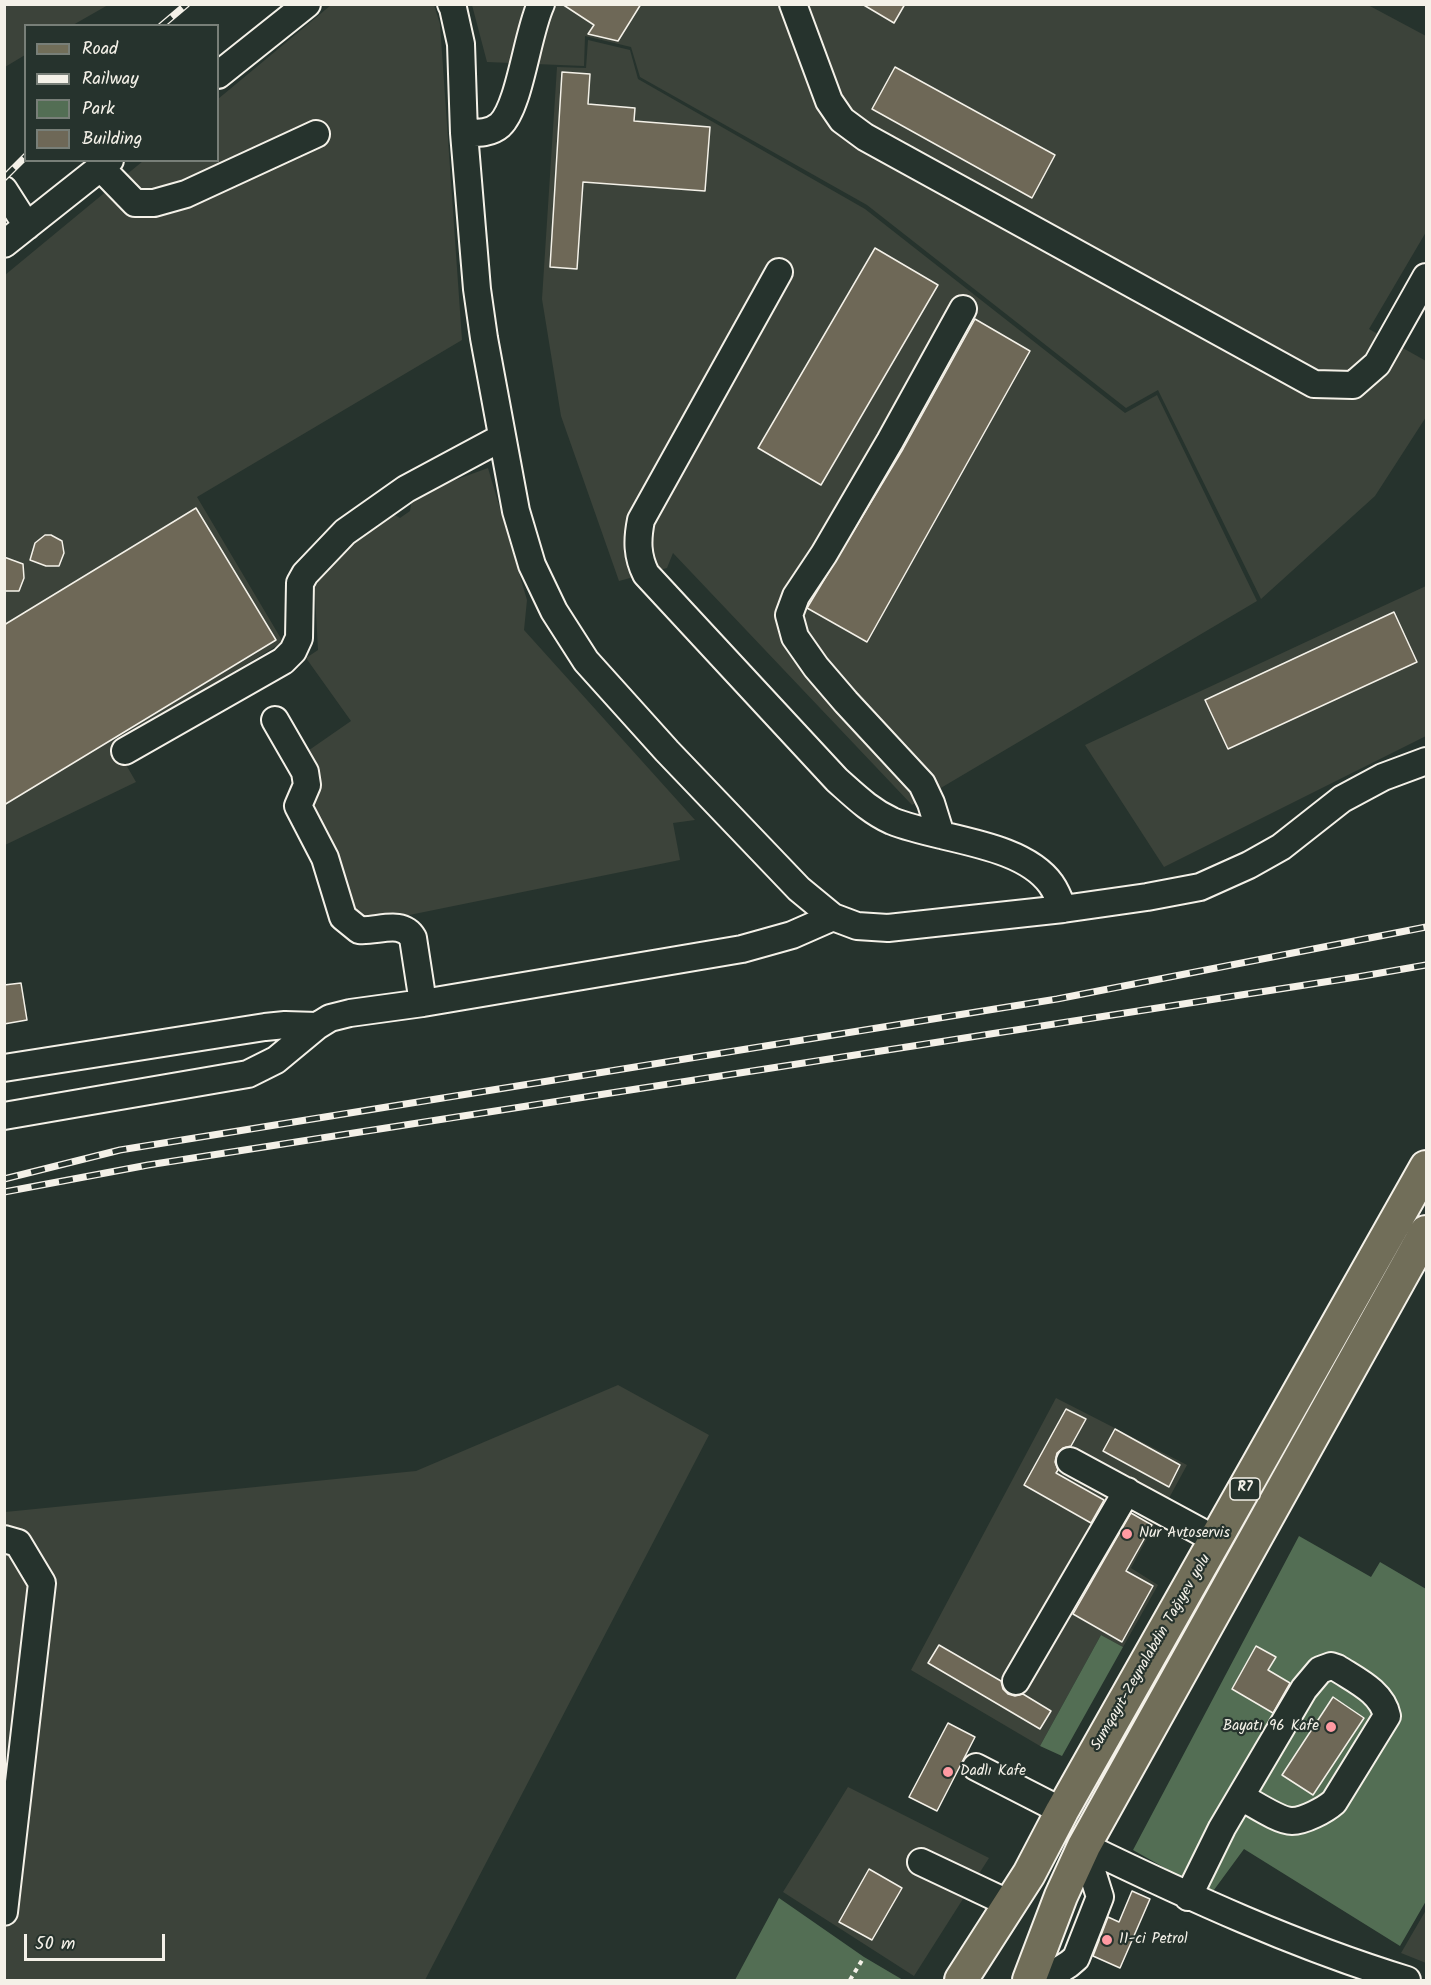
<!DOCTYPE html>
<meta charset="utf-8">
<style>
body{margin:0}
#map{position:relative;width:1431px;height:1985px;overflow:hidden;background:#26332d;font-family:Kalam,sans-serif}
canvas{display:block}
.frame{position:absolute;inset:0;border:6px solid #f4f1e8;pointer-events:none}
.legend{position:absolute;left:24px;top:24px;width:195px;height:138px;box-sizing:border-box;background:#26332d;border:2px solid #787f78;margin:0;padding:8px 10px;list-style:none;font-size:18px;color:#f4f1e8}
.legend li{display:flex;align-items:center;gap:12px;height:30px}
.legend b{width:30px;border:2px solid #787f78}
.scale{position:absolute;left:24px;top:1934px;width:141px;height:27px;box-sizing:border-box;border:3px solid #f4f1e8;border-top:0;padding-left:8px;font-size:18px;line-height:21px;white-space:nowrap;color:#f4f1e8;-webkit-text-stroke:4px #26332d;paint-order:stroke}
</style>
<div id="map">
<canvas width="1431" height="1985"></canvas>
<div class="frame"></div>
<ul class="legend">
<li><b style="height:8px;background:#716e59"></b>Road</li>
<li><b style="height:8px;background:#f4f1e8"></b>Railway</li>
<li><b style="height:16px;background:#536e54"></b>Park</li>
<li><b style="height:16px;background:#6e6857"></b>Building</li>
</ul>
<div class="scale">50 m</div>
</div>
<script>
const ctx = document.querySelector('canvas').getContext('2d');
ctx.lineJoin = 'round';
function fill(path, color) { ctx.fillStyle = color; ctx.fill(path, 'evenodd'); }
function stroke(path, color, width, dash) { ctx.strokeStyle = color; ctx.lineWidth = width; ctx.lineCap = dash ? 'butt' : 'round'; ctx.setLineDash(dash || []); ctx.stroke(path); }
function label(font, color, halo, rows, align = 'center') {
  ctx.font = font + ' Kalam,sans-serif'; ctx.lineWidth = 4.5; ctx.setLineDash([]); ctx.textBaseline = 'middle'; ctx.strokeStyle = halo; ctx.fillStyle = color; for (const [text, x, y, turn = 0] of rows) {
    ctx.save(); ctx.translate(x, y); ctx.rotate((+turn || 0) * Math.PI / 180); ctx.textAlign = isNaN(turn) ? turn : align; if (halo) ctx.strokeText(text, 0, 0); ctx.fillText(text, 0, 0); ctx.restore();
  }
}
const built = new Path2D(`
 M 5,4 L 108,4 L 108,5 L 73,25 L 26,26 L 25,55 L 5,67 Z
 M 331,5 L 434,5 L 440,24 L 462,340 L 197,497 L 283,642 L 114,744 L 136,782 L 5,845 L 5,275 L 143,161 L 218,160 L 218,99 Z
 M 472,5 L 1368,5 L 1426,36 L 1426,232 L 1369,329 L 1426,361 L 1426,417 L 1375,496 L 1261,599 L 1158,390 L 1126,408 L 867,205 L 640,77 L 631,47 L 585,36 L 584,66 L 487,62 Z
 M 588,40 L 630,50 L 638,79 L 865,209 L 1125,413 L 1157,395 L 1257,601 L 912,805 L 673,553 L 667,568 L 619,581 L 561,416 L 542,299 L 557,67 L 586,68 Z
 M 488,468 L 527,600 L 524,630 L 695,820 L 673,823 L 680,860 L 365,924 L 346,903 L 310,808 L 302,755 L 351,721 L 306,658 L 318,650 L 314,577 L 375,523 L 393,514 L 400,518 L 410,511 L 411,504 L 425,491 Z
 M 1426,586 L 1426,736 L 1164,867 L 1085,745 Z
 M 618,1385 L 709,1435 L 425,1980 L 5,1980 L 5,1512 L 416,1471 Z
 M 1056,1398 L 1187,1465 L 1131,1568 L 1158,1585 L 1123,1647 L 1101,1635 L 1040,1746 L 911,1670 Z
 M 848,1787 L 989,1858 L 914,1976 L 783,1892 Z
 M 1426,1910 L 1426,1963 L 1401,1953 Z`);
const green = new Path2D(`
 M 1299,1536 L 1371,1577 L 1380,1562 L 1426,1589 L 1426,1901 L 1400,1946 L 1244,1849 L 1211,1894 L 1133,1850 Z
 M 1101,1635 L 1123,1647 L 1062,1756 L 1040,1746 Z
 M 779,1898 L 864,1957 L 903,1980 L 735,1980 Z`);
const building = new Path2D(`
 M 562,4 L 641,4 L 618,41 L 588,34 L 594,25 Z
 M 862,4 L 905,4 L 894,23 Z
 M 895,67 L 1055,155 L 1032,198 L 872,109 Z
 M 562,72 L 590,74 L 588,104 L 635,108 L 634,121 L 710,127 L 705,191 L 583,182 L 577,269 L 550,267 Z
 M 875,248 L 938,285 L 821,485 L 758,448 Z
 M 975,319 L 1030,351 L 867,642 L 807,608 L 903,449 Z
 M 196,508 L 276,640 L 4,805 L 4,625 Z
 M 45,535 L 51,535 L 62,541 L 64,553 L 59,566 L 46,566 L 30,560 L 35,543 Z
 M 4,557 L 23,564 L 24,578 L 19,591 L 4,591 Z
 M 1394,612 L 1417,662 L 1228,749 L 1205,700 Z
 M 21,983 L 27,1020 L 4,1024 L 4,985 Z
 M 1066,1409 L 1086,1419 L 1071,1446 L 1063,1448 L 1057,1453 L 1055,1462 L 1058,1470 L 1056,1473 L 1104,1500 L 1091,1523 L 1024,1485 Z
 M 1115,1429 L 1180,1465 L 1169,1487 L 1103,1451 Z
 M 1131,1513 L 1152,1525 L 1126,1571 L 1153,1586 L 1122,1642 L 1073,1614 Z
 M 939,1645 L 1001,1681 L 1003,1689 L 1008,1694 L 1015,1696 L 1023,1694 L 1051,1711 L 1040,1729 L 928,1663 Z
 M 1256,1646 L 1276,1657 L 1268,1670 L 1290,1683 L 1273,1713 L 1232,1689 Z
 M 1333,1697 L 1364,1718 L 1313,1795 L 1282,1775 Z
 M 948,1723 L 975,1737 L 937,1811 L 909,1797 Z
 M 869,1869 L 902,1888 L 872,1940 L 839,1922 Z
 M 1132,1891 L 1150,1899 L 1120,1968 L 1093,1956 L 1108,1917 L 1119,1922 Z`);
const path = new Path2D(`
 M 850,1980 L 864,1957`);
const minor = new Path2D(`
 M 451,4 L 453,8 L 461,44 L 464,133 L 477,289 L 484,338 L 516,511 L 532,565 L 554,611 L 586,661 L 667,751 L 799,889 L 833,917 L 857,926 L 888,928 L 1063,909 L 1147,897 L 1200,887 L 1249,865 L 1281,847 L 1342,799 L 1383,777 L 1426,761
 M 793,4 L 829,101 L 842,120 L 865,137 L 1314,384 L 1353,385 L 1377,364 L 1426,277
 M 218,75 L 307,4
 M 464,133 C 476,133 490,134 500,125 C 520,106 527,34 541,4
 M 101,168 L 135,203 L 154,203 L 186,194 L 316,134
 M 4,190 L 27,226
 M 4,244 L 110,160
 M 779,272 L 641,520 C 637,540 637,556 646,574 L 837,780 C 855,796 870,811 892,821 C 938,840 1021,842 1051,884 C 1056,891 1060,901 1063,909
 M 275,720 L 305,772 L 307,785 L 298,806 L 325,858 L 343,917 L 359,930 C 377,932 402,919 413,938 L 423,1003
 M 125,751 L 283,661 L 293,651 L 299,638 L 300,583 L 305,574 L 345,532 L 406,489 L 501,438
 M 941,835 L 931,803 L 922,784 L 846,702 L 816,667 L 795,637 L 789,615 L 796,596 L 824,554 L 890,441 L 963,309
 M 4,1068 L 265,1027 L 285,1025 L 317,1026
 M 4,1116 L 248,1074 L 276,1060 L 317,1026 L 330,1018 L 350,1013 L 423,1003 L 742,949 L 792,935 L 833,917
 M 1070,1461 L 1216,1540
 M 4,1539 L 18,1543 L 42,1583 L 4,1912
 M 1016,1681 L 1127,1491
 M 976,1767 L 1062,1811
 M 1084,1846 C 1189,1897 1296,1946 1407,1980
 M 921,1862 L 1010,1904
 M 1188,1897 L 1222,1828 L 1304,1689 L 1320,1670 L 1331,1666 L 1337,1668 C 1357,1681 1382,1692 1387,1716 L 1334,1802 C 1325,1810 1304,1821 1292,1821 C 1279,1821 1253,1803 1241,1797
 M 1044,1980 L 1069,1964 L 1076,1958 L 1100,1897 L 1084,1846`);
const major = new Path2D(`
 M 961,1980 L 1029,1874 L 1062,1811 L 1426,1167
 M 1029,1980 L 1061,1896 L 1084,1846 L 1426,1232`);
const rail = new Path2D(`
 M 161,26 L 187,4
 M 4,178 L 26,156
 M 4,1179 L 120,1150 L 1057,999 L 1426,927
 M 4,1192 L 148,1165 L 1363,976 L 1426,965`);
const markers = [
 [1127,1534,6,"#ff9aa2"],
 [1331,1727,6,"#ff9aa2"],
 [948,1772,6,"#ff9aa2"],
 [1107,1940,6,"#ff9aa2"]
];
const shields = [
 [1245,1489,30]
];
const shieldNames = [
 ["R7",1245,1489]
];
const poiNames = [
 ["Nur Avtoservis",1139,1534],
 ["Bayatı 96 Kafe",1319,1727,"right"],
 ["Dadlı Kafe",960,1772],
 ["11-ci Petrol",1119,1940]
];
const streetNames = [
 ["Sumqayıt-Zeynalabdin Tağıyev yolu",1152,1653,-60]
];
fill(built, '#3c433a');
fill(green, '#536e54');
fill(building, '#6e6857');
stroke(building, '#f4f1e8', 1.5);
stroke(minor, '#f4f1e8', 30);
stroke(major, '#f4f1e8', 36);
stroke(path, '#f4f1e8', 4, [4.5, 4.5]);
stroke(minor, '#26332d', 26);
stroke(major, '#716e59', 32);
stroke(rail, '#f4f1e8', 7);
stroke(rail, '#26332d', 4.5, [14]);
for (const [x, y, r, color] of markers) { const dot = new Path2D(); dot.arc(x, y, r, 0, 2 * Math.PI); ctx.fillStyle = color; ctx.fill(dot); stroke(dot, '#26332d', 2); }
for (const [x, y, w] of shields) { const box = new Path2D(); box.roundRect(x - w / 2, y - 11, w, 22, 4.5); ctx.fillStyle = '#26332d'; ctx.fill(box); stroke(box, '#f4f1e8', 1.5); }
label('bold 14px', '#f4f1e8', null, shieldNames);
label('15px', '#f4f1e8', '#26332d', poiNames, 'left');
label('15px', '#f4f1e8', '#26332d', streetNames);
</script>
